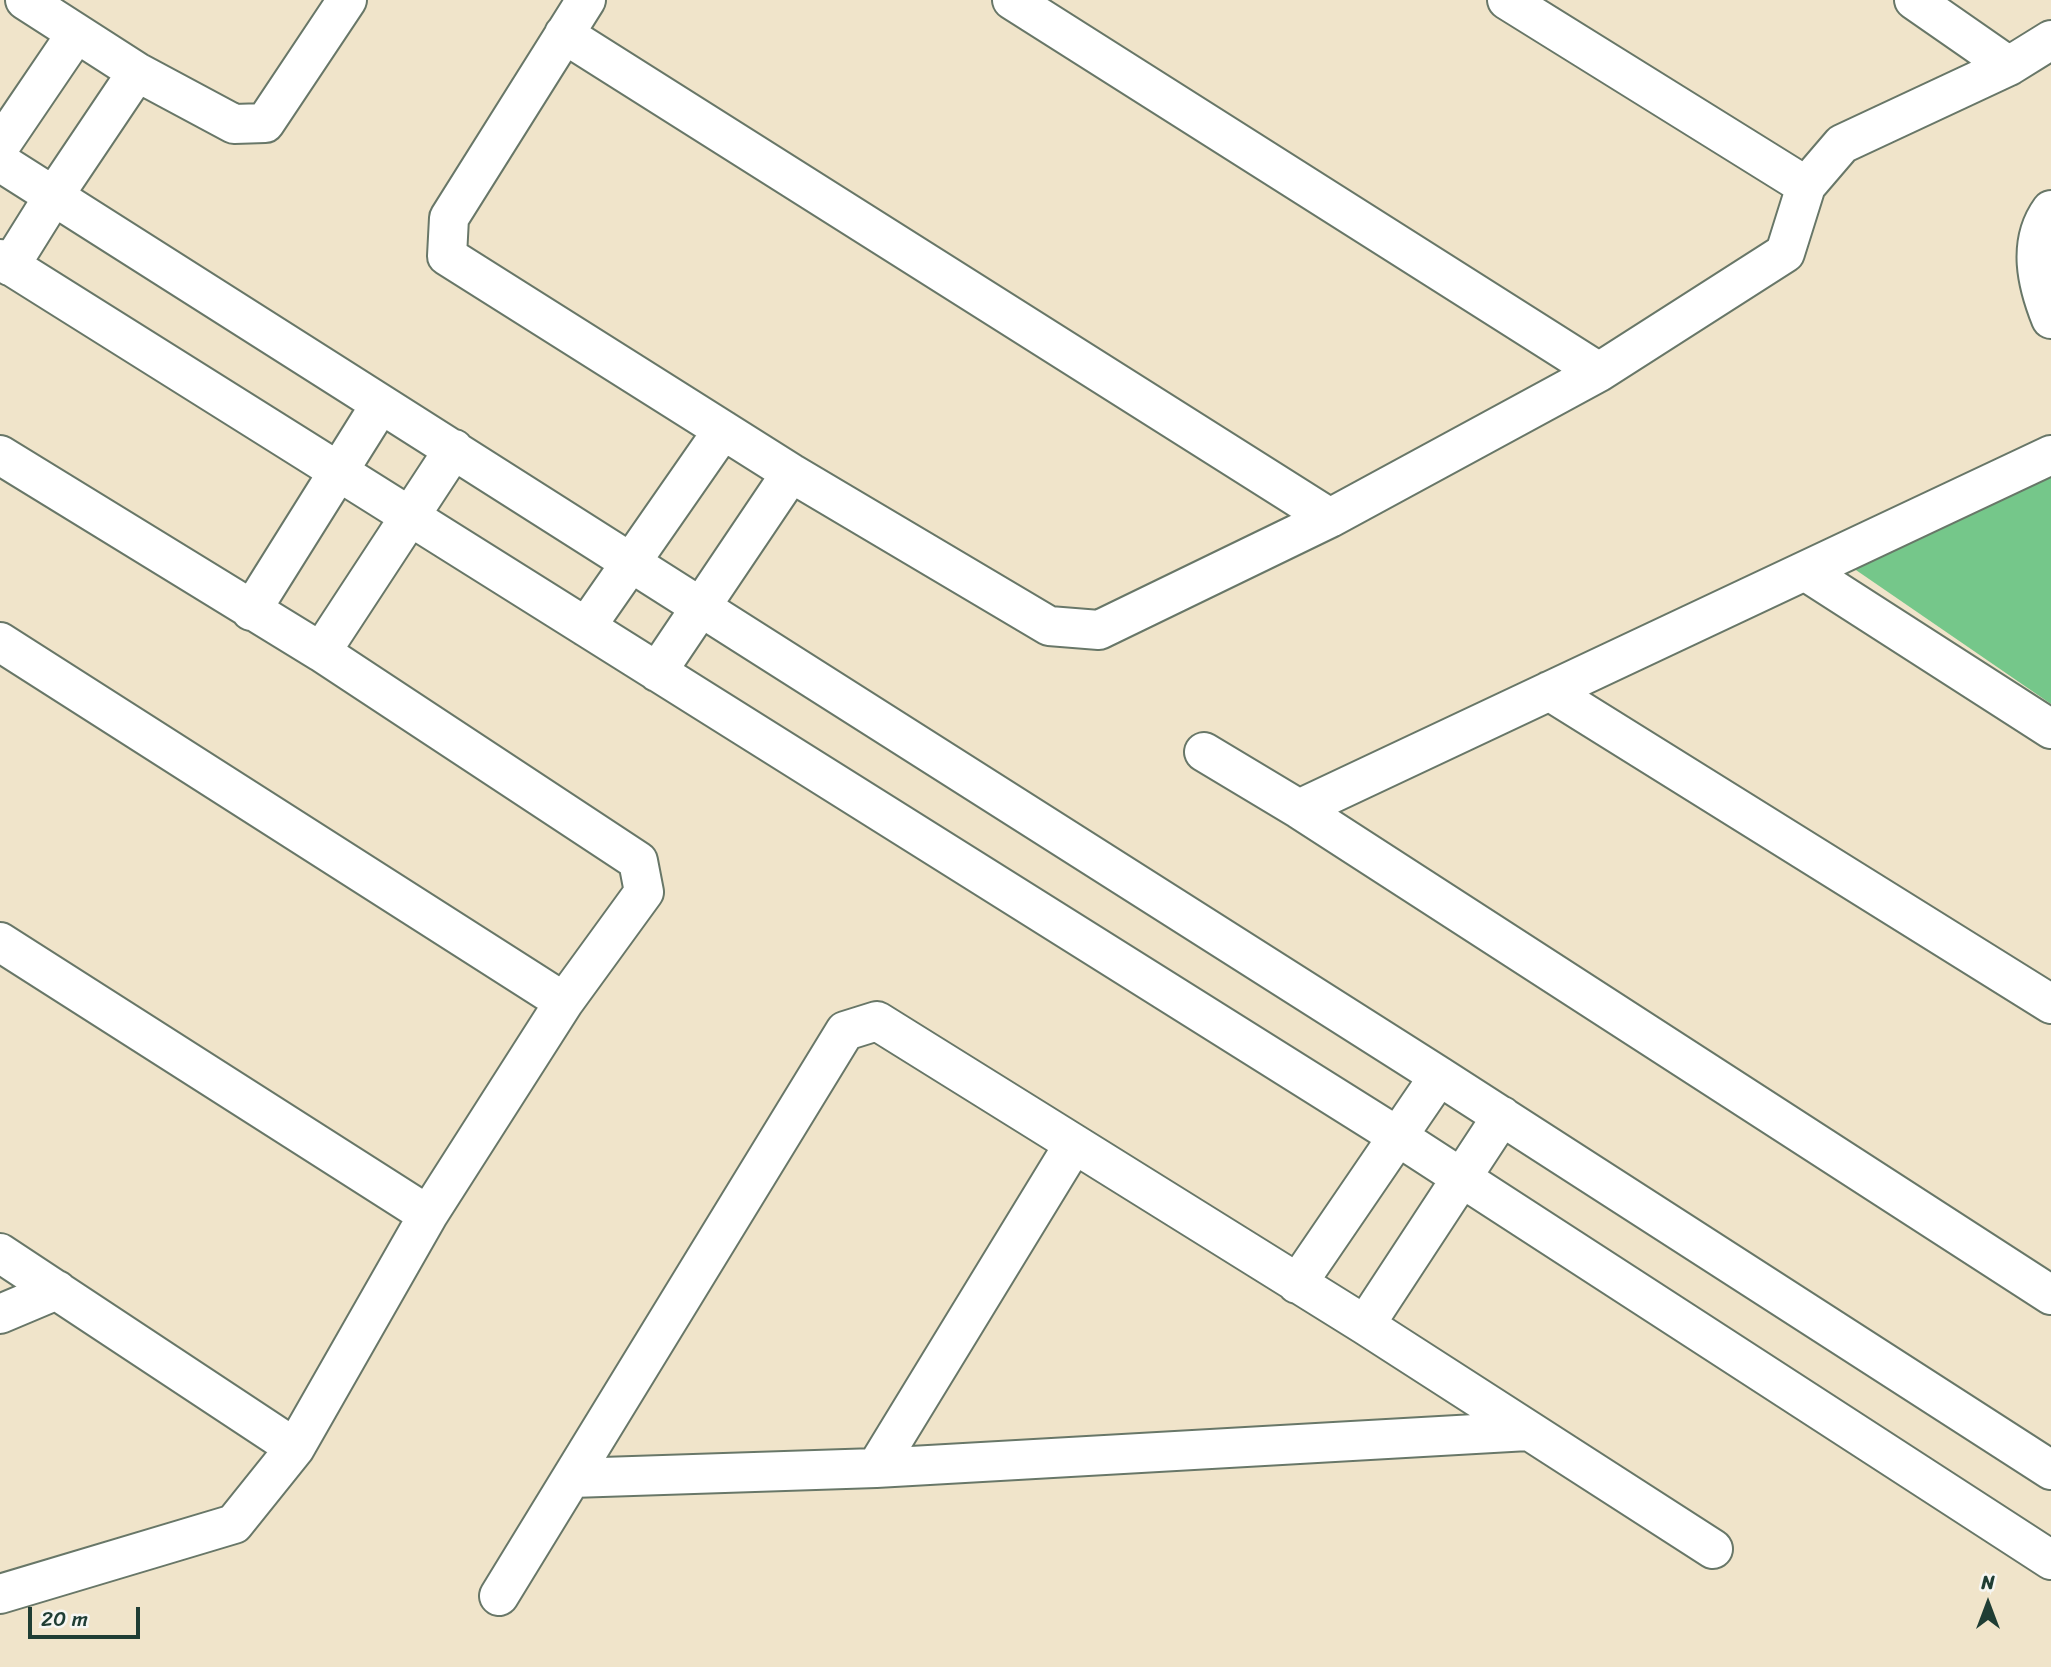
<!DOCTYPE html>
<style>
body{margin:0}
#map{position:relative;width:2051px;height:1667px;overflow:hidden;background:#f0e4ca;font-family:Sriracha,sans-serif}
canvas{display:block}
.north{position:absolute;left:1953px;top:1569px;width:70px;height:70px;-webkit-text-stroke:5px #f6f6f2;paint-order:stroke;rotate:0deg;font-size:19px;font-weight:700;line-height:28px;text-align:center;color:#1f3d34}
.north::after{content:'';display:block;margin:auto;width:24px;height:32px;background:#1f3d34;clip-path:polygon(50% 0,100% 100%,50% 72%,0 100%)}
.scale{position:absolute;left:28px;top:1607px;width:112px;height:32px;box-sizing:border-box;border:4px solid #1f3d34;border-top:0;padding-left:9px;font-size:21px;line-height:24px;white-space:nowrap;color:#1f3d34;-webkit-text-stroke:5px #f6f6f2;paint-order:stroke}
</style>
<div id="map">
<canvas width="2051" height="1667"></canvas>
<div class="north">N</div>
<div class="scale">20 m</div>
</div>
<script>
const ctx = document.querySelector('canvas').getContext('2d');
ctx.lineJoin = 'round';
function fill(path, color) { ctx.fillStyle = color; ctx.fill(path, 'evenodd'); }
function stroke(path, color, width, dash) { ctx.strokeStyle = color; ctx.lineWidth = width; ctx.lineCap = dash ? 'butt' : 'round'; ctx.setLineDash(dash || []); ctx.stroke(path); }
const green = new Path2D(`
 M 2051,473 L 2051,704 L 1853,568 Z`);
const minor = new Path2D(`
 M 25,0 L 137,72 L 234,124 L 265,123 L 347,0
 M 586,0 L 449,218 L 447,256 L 791,473 L 1049,626 L 1099,630 L 1330,518 L 1599,372 L 1785,253 L 1806,186 L 1842,144 L 2009,66 L 2051,40
 M 1012,0 L 1599,372
 M 1507,0 L 1806,186
 M 1914,0 L 2009,66
 M 564,34 L 1330,518
 M 0,146 L 76,34
 M 0,162 L 1439,1076 L 2051,1470
 M 2051,210 C 2027,243 2037,284 2051,319
 M 0,259 L 1397,1136 L 2051,1560
 M 10,266 L 53,197 L 137,72
 M 0,455 L 321,652 L 638,861 L 644,892 L 564,1002 L 428,1215 L 0,942
 M 1805,571 L 2051,729
 M 251,611 L 380,405
 M 586,627 L 723,430
 M 0,642 L 564,1002
 M 321,652 L 454,449
 M 657,672 L 791,473
 M 1549,691 L 2051,1004
 M 1204,752 L 1299,809 L 2051,1295
 M 1299,809 L 2051,455
 M 0,1253 L 295,1448
 M 1297,1284 L 1439,1076
 M 0,1314 L 57,1290
 M 1365,1325 L 1502,1116
 M 876,1468 L 1074,1144
 M 572,1478 L 876,1468 L 1528,1431
 M 0,1594 L 234,1524 L 295,1448 L 428,1215
 M 499,1596 L 845,1031 L 877,1021 L 1365,1325 L 1713,1549`);
fill(green, '#75c78a');
stroke(minor, '#687768', 42);
stroke(minor, '#fff', 38);
</script>
